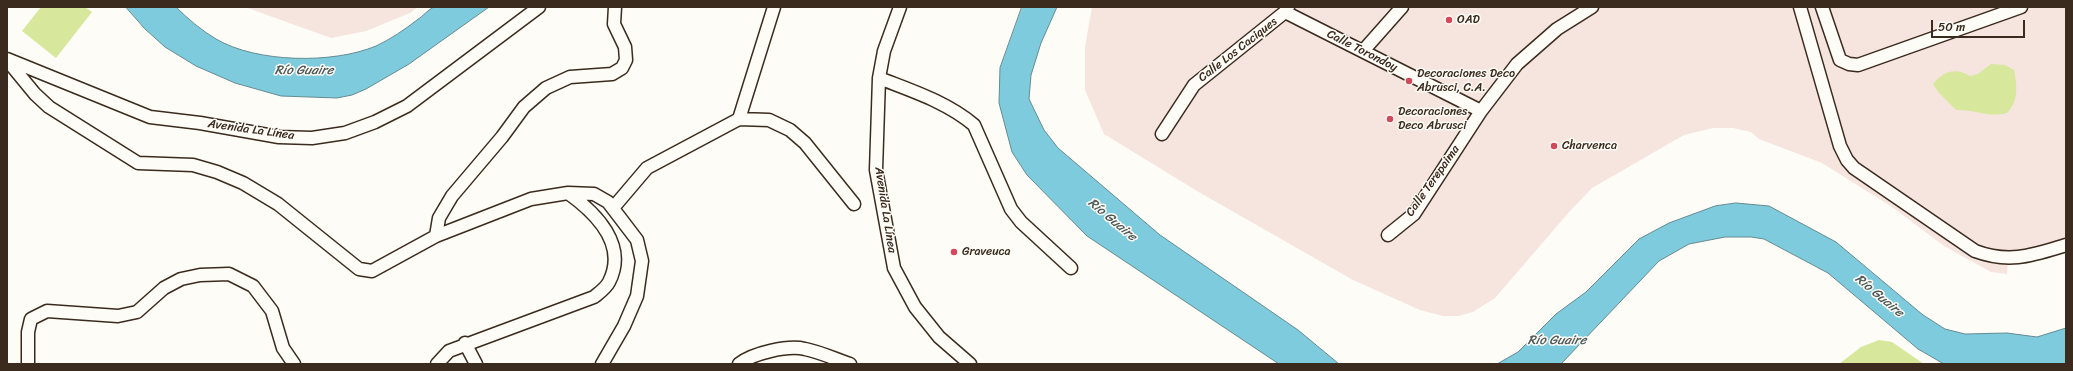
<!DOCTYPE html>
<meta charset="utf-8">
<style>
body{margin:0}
#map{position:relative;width:2073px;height:371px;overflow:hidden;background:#fdfcf7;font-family:Sriracha,sans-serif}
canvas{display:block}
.frame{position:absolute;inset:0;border:8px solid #3b2a1e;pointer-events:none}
.scale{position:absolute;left:1931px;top:20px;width:94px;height:18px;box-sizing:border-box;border:2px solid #3b2a1e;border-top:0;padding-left:5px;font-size:12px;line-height:14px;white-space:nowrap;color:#3b2a1e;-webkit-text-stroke:3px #fdfcf7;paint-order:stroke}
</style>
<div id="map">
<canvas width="2073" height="371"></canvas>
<div class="frame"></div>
<div class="scale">50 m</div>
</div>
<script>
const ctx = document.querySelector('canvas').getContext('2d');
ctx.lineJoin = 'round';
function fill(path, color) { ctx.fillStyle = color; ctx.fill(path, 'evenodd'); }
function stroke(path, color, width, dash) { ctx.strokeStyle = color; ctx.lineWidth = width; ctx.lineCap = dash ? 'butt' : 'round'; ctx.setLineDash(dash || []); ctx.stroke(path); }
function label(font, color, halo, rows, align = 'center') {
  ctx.font = font + ' Sriracha,sans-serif'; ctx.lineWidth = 3; ctx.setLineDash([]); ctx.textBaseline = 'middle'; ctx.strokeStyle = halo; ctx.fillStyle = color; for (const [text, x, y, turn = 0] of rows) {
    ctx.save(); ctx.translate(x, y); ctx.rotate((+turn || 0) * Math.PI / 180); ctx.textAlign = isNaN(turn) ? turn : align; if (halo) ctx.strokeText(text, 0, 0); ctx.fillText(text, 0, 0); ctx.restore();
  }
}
const built = new Path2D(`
 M 245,7 L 418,7 L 410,13 L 366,31 L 331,38 Z
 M 1092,7 L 2066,7 L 2066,244 L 2008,261 L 2007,274 L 1991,272 L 1944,246 L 1892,207 L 1822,163 L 1759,139 L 1751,132 L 1733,128 L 1713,128 L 1684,135 L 1592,188 L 1570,211 L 1495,298 L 1473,312 L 1458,316 L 1443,316 L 1420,310 L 1353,280 L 1197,191 L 1104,134 L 1085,90 L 1085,47 Z`);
const green = new Path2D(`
 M 41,7 L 85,7 L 92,12 L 56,58 L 22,31 Z
 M 1991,64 L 2005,65 L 2014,70 C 2017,84 2019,101 2007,113 C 1989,118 1975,109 1956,110 L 1939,93 L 1933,84 C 1943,71 1956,67 1970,76 L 1978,74 Z
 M 1879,340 L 1892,342 L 1924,364 L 1839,364 L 1861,347 Z`);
const water = new Path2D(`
 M 126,7 L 176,7 C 188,19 201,30 216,39 C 257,63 333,64 376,46 C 391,39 404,30 417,20 C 423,16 429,9 434,7 C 441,5 479,7 489,7 L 409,64 L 366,89 L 352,95 L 337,98 L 281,96 L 235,83 L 196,66 L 165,47 L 145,29 Z
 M 1022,7 L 1057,7 L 1041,43 L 1031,75 L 1029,99 L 1044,130 L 1058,148 L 1160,235 L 1298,330 L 1339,364 L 1279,364 L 1087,236 L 1027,175 L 1012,152 L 999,103 L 1000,68 Z
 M 1736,203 L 1769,206 L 1836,242 L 1923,315 L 1945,329 L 1965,334 L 2007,333 L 2037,337 L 2066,328 L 2066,364 L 1944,364 L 1918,349 L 1828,273 L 1764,239 L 1751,237 L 1725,237 L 1689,244 L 1659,261 L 1561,364 L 1497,364 L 1518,352 L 1556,314 L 1586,292 L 1639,239 L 1669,223 L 1715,206 Z`);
const minor = new Path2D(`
 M 900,7 L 884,51 L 879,78 L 876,170 L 894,268 L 915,307 L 939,337 L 970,364
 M 1800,7 L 1840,146 L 1847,160 L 1854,168 L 1975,251 C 2010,264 2033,255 2066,245
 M 1822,7 L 1840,60 L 1849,64 L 1858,65 L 2021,7
 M 1285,12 L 1481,111
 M 1363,51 L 1402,7
 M 7,59 L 150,117 L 200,123 L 279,137 L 312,138 L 345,133 L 375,122 L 407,106 L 539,7
 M 7,60 L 35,94 L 49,107 L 138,163 L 193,165 L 217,172 L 243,183 L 278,204 L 359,269 L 372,271 L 436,236 L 531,199 L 568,193 L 594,194 L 608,202 L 637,240 L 642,261 L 637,296 L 624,326 L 602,364
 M 879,78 C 912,91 947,102 974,125 L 1011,209 L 1021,222 L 1071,268
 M 739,119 L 774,7
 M 1162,134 L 1194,85 L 1285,12 L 1288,7
 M 613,208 L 647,168 L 739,119 L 769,120 L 790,130 L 805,143 L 854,204
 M 1388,235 L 1414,214 L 1481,111 L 1517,64 L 1557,29 L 1592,7
 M 436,236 L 439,218 L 452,196 L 502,137 L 524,107 L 546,88 L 570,77 L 612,74 L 622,68 L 626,60 L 625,47 L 614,24 L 615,7
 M 465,343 L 476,364
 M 28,364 L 28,332 L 31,319 L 47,311 L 118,316 L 137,312 L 164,288 L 181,279 L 200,275 L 229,274 L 253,286 L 272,311 L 283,348 L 294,364
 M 437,364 L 449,351 L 594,297 C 599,293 606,288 609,282 C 628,245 596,213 568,193
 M 739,364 C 753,353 788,345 805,349 C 820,352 835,359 850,364`);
const markers = [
 [1449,20,4,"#d1495b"],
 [1409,81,4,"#d1495b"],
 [1390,119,4,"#d1495b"],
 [1554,146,4,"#d1495b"],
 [954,252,4,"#d1495b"]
];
const poiNames = [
 ["OAD",1457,20],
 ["Decoraciones Deco",1417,74],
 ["Abrusci, C.A.",1417,88],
 ["Decoraciones",1398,112],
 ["Deco Abrusci",1398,126],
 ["Charvenca",1562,146],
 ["Graveuca",962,252]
];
const streetNames = [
 ["Calle Los Caciques",1238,50,-38],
 ["Calle Torondoy",1362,51,27],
 ["Avenida La Línea",251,130,8],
 ["Calle Terepaima",1433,181,-55],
 ["Avenida La Línea",885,210,81]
];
const waterNames = [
 ["Río Guaire",304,71],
 ["Río Guaire",1112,220,40],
 ["Río Guaire",1879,296,40],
 ["Río Guaire",1557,341]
];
fill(built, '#f6e4df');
fill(green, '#d7e79b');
fill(water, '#7fcbde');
stroke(water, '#648b91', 1);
stroke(minor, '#3b2a1e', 15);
stroke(minor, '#fdfcf7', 12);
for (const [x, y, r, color] of markers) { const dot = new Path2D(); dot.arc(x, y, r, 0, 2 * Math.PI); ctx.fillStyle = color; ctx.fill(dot); stroke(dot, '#fdfcf7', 1.5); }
label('12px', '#3b2a1e', '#fdfcf7', poiNames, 'left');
label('12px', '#3b2a1e', '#fdfcf7', streetNames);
label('italic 13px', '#4f5a58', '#fdfcf7', waterNames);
</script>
